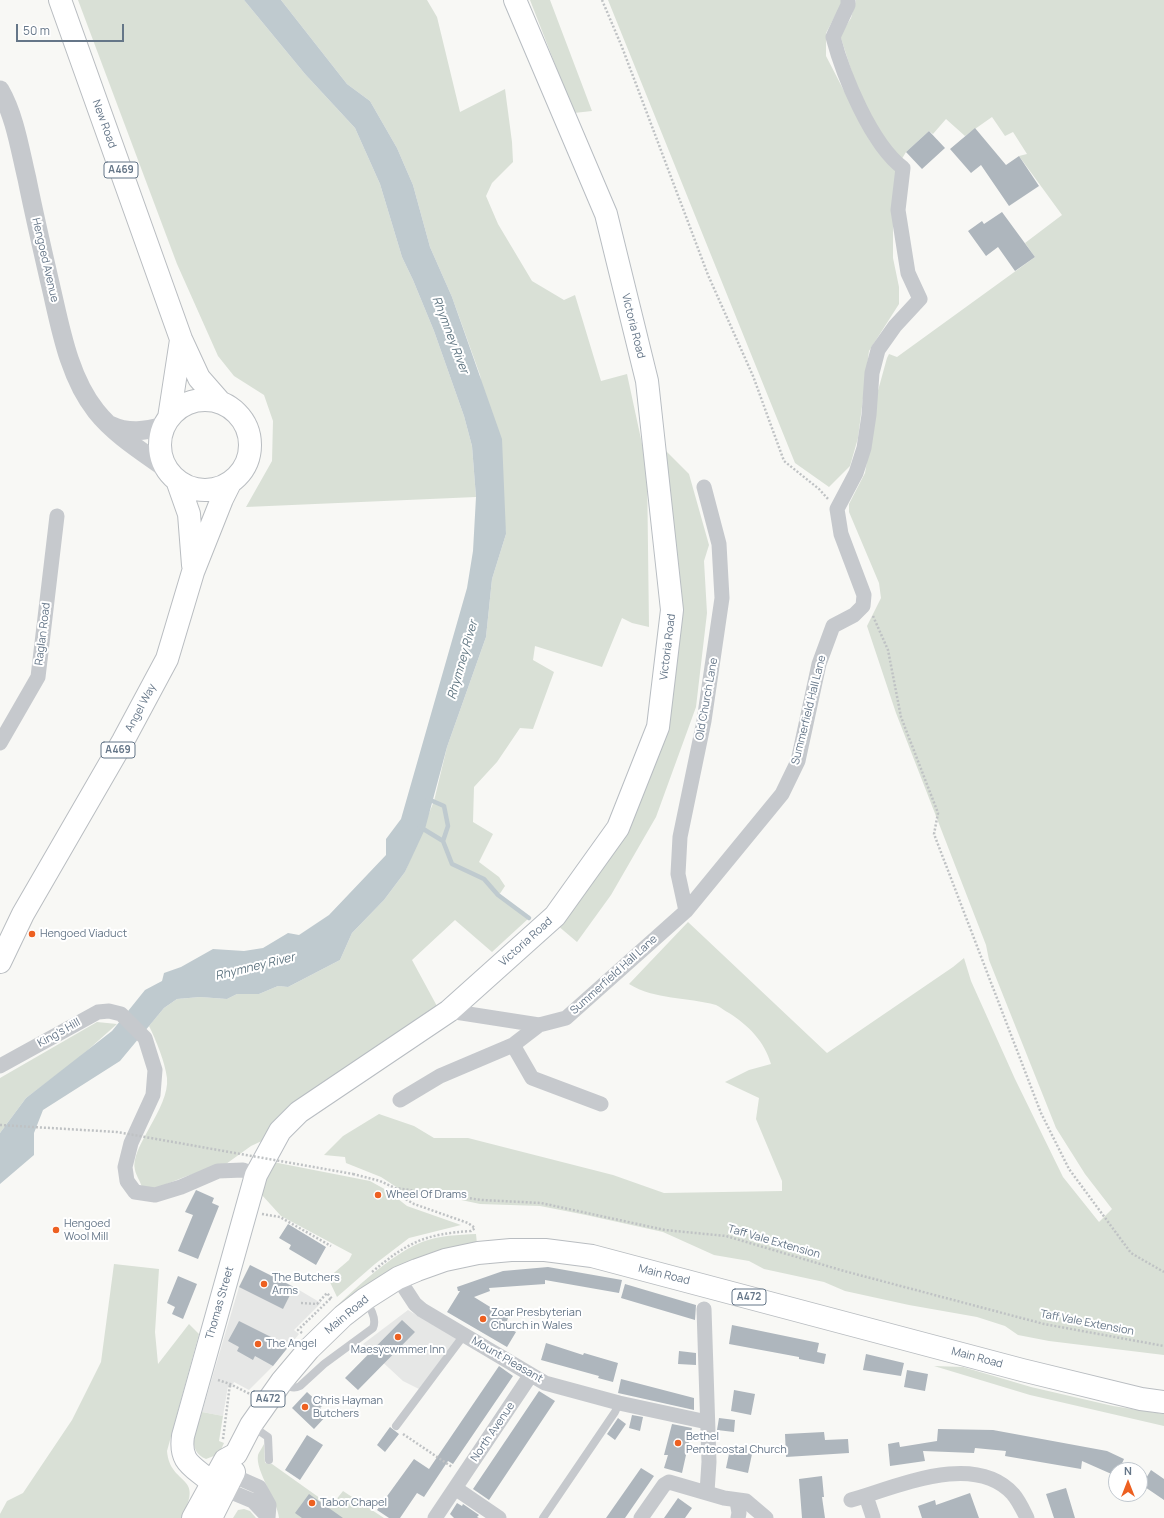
<!DOCTYPE html>
<style>
body{margin:0}
#map{position:relative;width:1164px;height:1518px;overflow:hidden;background:#f8f8f5;font-family:Manrope,sans-serif}
canvas{display:block}
.north{position:absolute;left:1108px;top:1462px;width:40px;height:40px;box-sizing:border-box;background:#fff;border:1px solid #c1c8cf;border-radius:50%;rotate:0deg;font-size:11px;font-weight:700;line-height:16px;text-align:center;color:#657688}
.north::after{content:'';display:block;margin:auto;width:14px;height:18px;background:#ed6021;clip-path:polygon(50% 0,100% 100%,50% 72%,0 100%)}
.scale{position:absolute;left:16px;top:24px;width:108px;height:18px;box-sizing:border-box;border:2px solid #657688;border-top:0;padding-left:5px;font-size:12px;line-height:14px;white-space:nowrap;color:#657688;-webkit-text-stroke:3px #fff;paint-order:stroke}
</style>
<div id="map">
<canvas width="1164" height="1518"></canvas>
<div class="north">N</div>
<div class="scale">50 m</div>
</div>
<script>
const ctx = document.querySelector('canvas').getContext('2d');
ctx.lineJoin = 'round';
function fill(path, color) { ctx.fillStyle = color; ctx.fill(path, 'evenodd'); }
function stroke(path, color, width, dash) { ctx.strokeStyle = color; ctx.lineWidth = width; ctx.lineCap = dash ? 'butt' : 'round'; ctx.setLineDash(dash || []); ctx.stroke(path); }
function label(font, color, halo, rows, align = 'center') {
  ctx.font = font + ' Manrope,sans-serif'; ctx.lineWidth = 4; ctx.setLineDash([]); ctx.textBaseline = 'middle'; ctx.strokeStyle = halo; ctx.fillStyle = color; for (const [text, x, y, turn = 0] of rows) {
    ctx.save(); ctx.translate(x, y); ctx.rotate((+turn || 0) * Math.PI / 180); ctx.textAlign = isNaN(turn) ? turn : align; if (halo) ctx.strokeText(text, 0, 0); ctx.fillText(text, 0, 0); ctx.restore();
  }
}
const built = new Path2D(`
 M 239,1287 L 294,1287 L 321,1303 L 294,1330 L 299,1334 L 273,1366 L 249,1390 L 234,1382 L 231,1388 L 228,1386 L 223,1416 L 202,1412 Z
 M 408,1310 L 457,1339 L 419,1389 L 403,1381 L 363,1344 Z`);
const green = new Path2D(`
 M 78,0 L 244,0 L 305,74 L 355,128 L 380,184 L 402,257 L 413,280 L 434,331 L 464,416 L 472,446 L 476,497 L 246,507 L 272,461 L 273,421 L 264,395 L 234,376 L 218,356 L 177,264 Z
 M 281,0 L 427,0 L 437,17 L 460,112 L 505,89 L 512,142 L 513,162 L 492,183 L 486,196 L 498,224 L 532,281 L 564,300 L 575,295 L 601,381 L 627,374 L 647,467 L 649,627 L 632,623 L 622,618 L 602,667 L 535,646 L 533,660 L 554,672 L 533,729 L 520,728 L 497,762 L 474,787 L 473,822 L 493,834 L 479,862 L 499,877 L 505,886 L 499,895 L 529,918 L 492,952 L 455,920 L 412,960 L 438,1008 L 266,1139 L 251,1146 L 226,1164 L 187,1176 L 154,1189 L 142,1187 C 140,1181 136,1175 135,1170 C 129,1148 170,1108 167,1078 C 165,1062 156,1040 149,1026 L 164,1008 L 177,999 L 200,997 L 227,999 L 237,994 L 259,994 L 278,986 L 288,987 L 340,960 L 352,933 L 384,900 L 405,872 L 434,801 L 447,747 L 486,637 L 492,579 L 506,534 L 480,375 L 452,297 L 430,247 L 413,185 L 397,148 L 370,101 L 347,84 Z
 M 530,0 L 550,0 L 592,111 L 574,113 Z
 M 608,0 L 842,0 L 841,5 L 826,33 L 826,56 L 870,141 L 896,170 L 893,212 L 893,258 L 899,287 L 899,304 L 869,351 L 858,438 L 850,466 L 829,487 L 795,463 Z
 M 856,0 L 1164,0 L 1164,1355 L 1049,1341 L 1018,1335 L 1005,1326 L 977,1317 L 909,1305 L 845,1291 L 824,1282 L 764,1269 L 749,1261 L 714,1255 L 663,1232 L 586,1215 L 540,1206 L 480,1204 L 438,1195 L 401,1190 L 381,1177 L 346,1163 L 345,1157 L 324,1155 L 343,1136 L 379,1114 L 414,1126 L 434,1138 L 468,1138 L 613,1175 L 664,1193 L 782,1191 L 782,1181 L 756,1119 L 759,1098 L 725,1082 L 749,1070 L 771,1064 C 765,1042 748,1025 729,1013 C 725,1011 720,1007 716,1005 C 687,997 655,1000 629,984 L 688,922 L 827,1053 L 953,967 L 964,958 L 971,981 L 1015,1079 L 1063,1177 L 1099,1222 L 1112,1209 L 1085,1174 L 1056,1128 L 989,960 L 986,945 L 896,713 L 867,626 L 881,598 L 879,583 L 849,512 L 849,504 L 865,473 L 871,437 L 874,405 L 887,358 L 889,354 L 897,357 L 1035,257 L 1025,243 L 1062,215 L 1019,156 L 1027,154 L 1013,132 L 1005,136 L 992,117 L 965,136 L 946,119 L 933,134 L 929,131 L 906,152 L 900,162 L 877,129 L 855,82 L 840,35 L 851,18 Z
 M 664,449 L 689,474 L 709,545 L 704,561 L 707,613 L 696,707 L 656,817 L 611,895 L 577,942 L 557,925 L 608,854 L 681,612 L 679,568 Z
 M 97,1022 L 117,1024 L 80,1057 L 26,1098 L 0,1133 L 0,1078 Z
 M 273,1162 L 370,1181 L 388,1191 L 407,1206 L 461,1225 L 409,1238 L 375,1264 L 337,1297 L 328,1278 L 349,1260 L 352,1254 L 281,1216 L 261,1194 Z
 M 476,1234 L 477,1244 L 308,1337 L 307,1335 C 337,1306 384,1257 422,1242 C 440,1235 458,1235 476,1234 Z
 M 114,1264 L 159,1269 L 155,1332 L 158,1364 L 189,1324 L 199,1334 L 167,1451 C 170,1487 206,1473 181,1518 L 0,1518 L 0,1514 L 7,1501 L 23,1493 L 72,1420 L 101,1362 Z
 M 934,1366 L 963,1367 L 1031,1387 L 1113,1406 L 1164,1414 L 1164,1426 L 1030,1395 Z
 M 202,1412 L 223,1416 L 219,1441 L 224,1443 L 219,1454 L 206,1459 C 185,1450 197,1429 202,1412 Z
 M 264,1444 L 265,1463 L 272,1464 L 331,1506 L 343,1491 L 384,1518 L 279,1518 C 277,1499 255,1471 258,1455 C 259,1452 262,1448 264,1444 Z
 M 244,1509 L 250,1511 L 256,1518 L 233,1518 L 238,1510 Z`);
const water = new Path2D(`
 M 244,0 L 281,0 L 347,84 L 370,101 L 397,148 L 413,185 L 430,247 L 452,297 L 502,439 L 506,534 L 492,579 L 486,637 L 447,747 L 425,829 L 405,872 L 384,900 L 352,933 L 340,960 L 288,987 L 278,986 L 259,994 L 237,994 L 227,999 L 200,997 L 177,999 L 164,1008 L 120,1061 L 43,1110 L 34,1133 L 34,1155 L 0,1184 L 0,1133 L 26,1098 L 112,1031 L 145,990 L 162,981 L 164,973 L 181,967 L 213,949 L 244,951 L 263,948 L 288,933 L 299,935 L 329,915 L 386,855 L 386,839 L 401,819 L 467,588 L 473,551 L 476,497 L 472,446 L 464,416 L 434,331 L 413,280 L 402,257 L 380,184 L 355,128 L 305,74 Z`);
const stream = new Path2D(`
 M 428,799 L 444,806 L 448,826 L 443,841
 M 420,827 L 443,841 L 452,864 L 484,879 L 498,895 L 529,918`);
const building = new Path2D(`
 M 975,128 L 1006,165 L 1019,156 L 1039,186 L 1009,206 L 981,165 L 971,173 L 950,149 Z
 M 929,131 L 945,148 L 922,169 L 906,152 Z
 M 1002,212 L 1035,257 L 1015,271 L 998,247 L 986,256 L 968,231 L 982,221 L 984,224 Z
 M 196,1190 L 214,1198 L 212,1203 L 219,1206 L 198,1259 L 178,1251 L 193,1215 L 185,1212 Z
 M 288,1224 L 326,1247 L 316,1265 L 289,1249 L 291,1245 L 279,1238 Z
 M 250,1265 L 294,1287 L 283,1309 L 239,1287 Z
 M 548,1267 L 622,1280 L 619,1293 L 545,1280 L 545,1284 L 489,1288 L 490,1291 L 474,1297 L 508,1318 L 507,1321 L 511,1323 L 508,1328 L 516,1332 L 507,1347 L 447,1312 L 460,1291 L 458,1291 L 457,1287 L 503,1271 Z
 M 178,1276 L 197,1284 L 183,1319 L 172,1314 L 175,1307 L 167,1303 Z
 M 625,1284 L 696,1305 L 695,1320 L 621,1298 Z
 M 402,1320 L 415,1332 L 358,1390 L 345,1378 Z
 M 239,1321 L 289,1346 L 273,1366 L 255,1356 L 253,1360 L 237,1351 L 239,1347 L 228,1341 Z
 M 732,1325 L 819,1343 L 817,1352 L 826,1354 L 824,1364 L 799,1359 L 799,1357 L 729,1344 Z
 M 546,1343 L 583,1355 L 584,1353 L 618,1363 L 613,1382 L 598,1378 L 599,1376 L 541,1360 Z
 M 679,1351 L 696,1353 L 696,1365 L 678,1364 Z
 M 866,1354 L 904,1363 L 901,1376 L 863,1370 Z
 M 499,1366 L 513,1376 L 453,1464 L 448,1461 L 424,1497 L 417,1493 L 400,1518 L 389,1518 L 377,1510 L 414,1459 L 429,1469 Z
 M 907,1370 L 928,1374 L 925,1391 L 904,1387 Z
 M 621,1379 L 694,1398 L 694,1410 L 618,1393 Z
 M 734,1390 L 755,1394 L 751,1415 L 731,1411 Z
 M 539,1391 L 555,1401 L 489,1500 L 473,1489 Z
 M 307,1392 L 322,1406 L 320,1408 L 327,1415 L 314,1429 L 292,1408 Z
 M 632,1415 L 643,1417 L 640,1431 L 629,1428 Z
 M 618,1418 L 626,1424 L 615,1440 L 607,1434 Z
 M 719,1418 L 735,1420 L 734,1432 L 717,1430 Z
 M 672,1424 L 692,1428 L 682,1473 L 664,1468 L 668,1455 L 664,1455 Z
 M 390,1427 L 399,1434 L 385,1452 L 377,1445 Z
 M 938,1429 L 993,1430 L 1107,1451 L 1124,1459 L 1119,1470 L 1116,1470 L 1116,1476 L 1082,1461 L 1081,1469 L 1005,1456 L 1006,1451 L 975,1448 L 974,1453 L 923,1451 L 925,1461 L 890,1466 L 888,1444 L 899,1442 L 900,1447 L 937,1441 Z
 M 824,1432 L 825,1440 L 848,1439 L 849,1453 L 786,1457 L 785,1434 Z
 M 307,1435 L 323,1445 L 300,1480 L 285,1470 Z
 M 730,1449 L 752,1454 L 748,1473 L 726,1468 Z
 M 641,1468 L 654,1476 L 625,1518 L 606,1518 Z
 M 1151,1470 L 1164,1479 L 1164,1500 L 1142,1485 Z
 M 822,1476 L 824,1497 L 822,1497 L 825,1518 L 802,1518 L 799,1479 Z
 M 1066,1488 L 1075,1518 L 1054,1518 L 1046,1494 Z
 M 970,1493 L 979,1518 L 922,1518 L 918,1506 L 935,1500 L 936,1505 Z
 M 309,1494 L 343,1518 L 302,1518 L 295,1513 Z
 M 678,1498 L 692,1508 L 685,1518 L 664,1518 Z
 M 457,1503 L 462,1506 L 463,1504 L 479,1515 L 477,1517 L 479,1518 L 454,1518 L 450,1514 Z`);
const path = new Path2D(`
 M 602,0 L 622,47 L 708,275 L 753,376 L 784,461 L 819,489 L 828,499
 M 873,616 L 888,650 L 901,717 L 938,813 L 934,834 L 1041,1113 L 1069,1169 L 1131,1253 L 1164,1272
 M 353,1174 L 380,1181 L 395,1188 L 482,1200 L 541,1203 L 665,1230 L 726,1236 L 844,1271 L 1044,1324 L 1164,1346
 M 262,1214 L 280,1217 L 331,1246
 M 372,1272 C 408,1242 425,1234 471,1231 L 475,1228 L 468,1223 L 414,1204 L 397,1194 L 395,1188
 M 301,1303 L 317,1304 L 327,1293 L 332,1299
 M 302,1333 L 298,1330 L 331,1298
 M 218,1380 L 230,1384 L 250,1394
 M 403,1434 L 452,1467
 M 223,1439 L 230,1384`);
const service = new Path2D(`
 M 283,1381 C 288,1386 292,1390 300,1386 L 324,1364 L 373,1328 C 377,1319 370,1307 365,1300
 M 252,1426 L 268,1437 L 269,1460
 M 396,1426 L 464,1335
 M 543,1518 L 615,1412 L 619,1403`);
const minor = new Path2D(`
 M 0,743 L 38,677 L 57,516
 M 686,911 L 678,874 L 680,837 L 704,721 L 722,598 L 719,544 L 704,487
 M 449,1011 L 539,1025 L 566,1018 L 686,911 L 782,794 L 798,761 L 819,664 L 833,626 L 854,615 L 863,606 L 864,595 L 841,534 L 837,509 L 856,473 L 864,448 L 869,415 L 872,373 L 878,350 L 895,326 L 920,299 L 908,273 L 898,210 L 903,168 C 871,144 843,75 833,37 L 848,5 L 848,0
 M 539,1025 L 513,1045 L 532,1078 L 601,1104
 M 0,1066 L 98,1012 L 109,1011 L 121,1014 L 145,1038 L 155,1070 L 153,1095 L 131,1143 L 125,1167 L 127,1181 L 135,1192 L 155,1195 L 181,1187 L 218,1171 L 243,1170 L 256,1175
 M 400,1100 L 440,1076 L 513,1045
 M 398,1278 L 415,1304 L 422,1310 L 545,1383 L 619,1403 L 707,1422
 M 704,1309 L 709,1462 L 707,1492
 M 225,1472 L 259,1487 L 269,1505 L 268,1518
 M 217,1486 L 253,1501 L 268,1517
 M 455,1488 L 499,1518
 M 866,1496 L 873,1517
 M 851,1500 C 897,1487 974,1451 1013,1494 C 1019,1501 1023,1510 1027,1518
 M 737,1501 L 739,1513 L 738,1518
 M 435,1518 L 530,1376
 M 641,1518 L 664,1485 L 669,1482 L 724,1498 L 746,1501 L 766,1518`);
const tertiary = new Path2D(`
 M 0,90 C 15,116 20,150 27,179 C 34,214 42,248 50,283 C 60,325 68,376 96,411 C 115,435 143,452 168,470
 M 110,425 C 129,434 145,431 165,426`);
const secondary = new Path2D(`
 M 212,1483 C 194,1466 179,1464 183,1436 L 256,1175 L 280,1131 L 299,1112 L 449,1011 L 555,916 L 618,828 L 658,727 L 672,610 L 647,381 L 606,214 L 515,0`);
const primary = new Path2D(`
 M 60,0 L 181,339 L 199,378 L 220,402
 M160 445a45 45 0 1 1 90 0a45 45 0 1 1-90 0Z
 M 169,418 L 181,340
 M 177,480 L 189,514 L 193,565
 M 0,962 L 23,914 L 123,741 L 167,659 L 193,572 L 222,499 L 230,483
 M 193,1518 L 225,1460 L 236,1454 L 251,1425 L 282,1381 L 309,1349 L 343,1316 L 365,1299 L 398,1278 L 417,1270 L 445,1260 L 478,1253 L 511,1250 L 545,1250 L 592,1256 L 1022,1370 L 1141,1399 L 1164,1402
 M 211,1518 L 234,1472`);
const pathBridge = new Path2D(`
 M 0,1125 L 117,1132 L 353,1174`);
const markers = [
 [32,934,4,"#ed6021"],
 [378,1195,4,"#ed6021"],
 [56,1230,4,"#ed6021"],
 [264,1284,4,"#ed6021"],
 [483,1319,4,"#ed6021"],
 [398,1337,4,"#ed6021"],
 [258,1344,4,"#ed6021"],
 [305,1407,4,"#ed6021"],
 [678,1443,4,"#ed6021"],
 [312,1503,4,"#ed6021"]
];
const shields = [
 [121,170,34],
 [118,750,34],
 [749,1297,34],
 [268,1399,34]
];
const shieldNames = [
 ["A469",121,170],
 ["A469",118,750],
 ["A472",749,1297],
 ["A472",268,1399]
];
const streetNames = [
 ["New Road",104,124,70],
 ["Hengoed Avenue",45,260,77],
 ["Victoria Road",633,326,76],
 ["Raglan Road",43,634,-83],
 ["Victoria Road",668,647,-83],
 ["Old Church Lane",707,699,-80],
 ["Angel Way",141,708,-62],
 ["Summerfield Hall Lane",809,710,-76],
 ["Victoria Road",526,942,-42],
 ["Summerfield Hall Lane",614,975,-42],
 ["King's Hill",59,1033,-29],
 ["Taff Vale Extension",774,1242,16],
 ["Main Road",664,1275,14],
 ["Thomas Street",220,1303,-74],
 ["Main Road",347,1315,-40],
 ["Taff Vale Extension",1087,1323,11],
 ["Main Road",977,1358,15],
 ["Mount Pleasant",507,1360,30],
 ["North Avenue",493,1432,-56]
];
const poiNames = [
 ["Hengoed Viaduct",40,934],
 ["Wheel Of Drams",386,1195],
 ["Hengoed",64,1224],
 ["Wool Mill",64,1237],
 ["The Butchers",272,1278],
 ["Arms",272,1291],
 ["Zoar Presbyterian",491,1313],
 ["Church in Wales",491,1326],
 ["The Angel",266,1344],
 ["Maesycwmmer Inn",398,1350,"center"],
 ["Chris Hayman",313,1401],
 ["Butchers",313,1414],
 ["Bethel",686,1437],
 ["Pentecostal Church",686,1450],
 ["Tabor Chapel",320,1503]
];
const waterNames = [
 ["Rhymney River",450,335,69],
 ["Rhymney River",463,660,-74],
 ["Rhymney River",255,967,-14]
];
fill(built, '#e6e7e6');
fill(green, '#d9e0d6');
fill(water, '#bfcacf');
stroke(stream, '#bfcacf', 4.5);
fill(building, '#aeb6bd');
stroke(secondary, '#b8bdc2', 24);
stroke(primary, '#b9bdc1', 24);
stroke(path, '#bfc2c4', 2.5, [2, 2]);
stroke(service, '#c6c9cd', 8);
stroke(minor, '#c6c9cd', 15);
stroke(tertiary, '#c6c9cd', 19);
stroke(secondary, '#fff', 22);
stroke(primary, '#fff', 22);
stroke(pathBridge, '#bfc2c4', 2.5, [2, 2]);
for (const [x, y, r, color] of markers) { const dot = new Path2D(); dot.arc(x, y, r, 0, 2 * Math.PI); ctx.fillStyle = color; ctx.fill(dot); stroke(dot, '#fff', 1.5); }
for (const [x, y, w] of shields) { const box = new Path2D(); box.roundRect(x - w / 2, y - 8, w, 16, 3); ctx.fillStyle = '#fff'; ctx.fill(box); stroke(box, '#657688', 1); }
label('bold 10px', '#657688', null, shieldNames);
label('11px', '#657688', '#fff', streetNames);
label('11px', '#657688', '#fff', poiNames, 'left');
label('italic 12px', '#617783', '#fff', waterNames);
</script>
